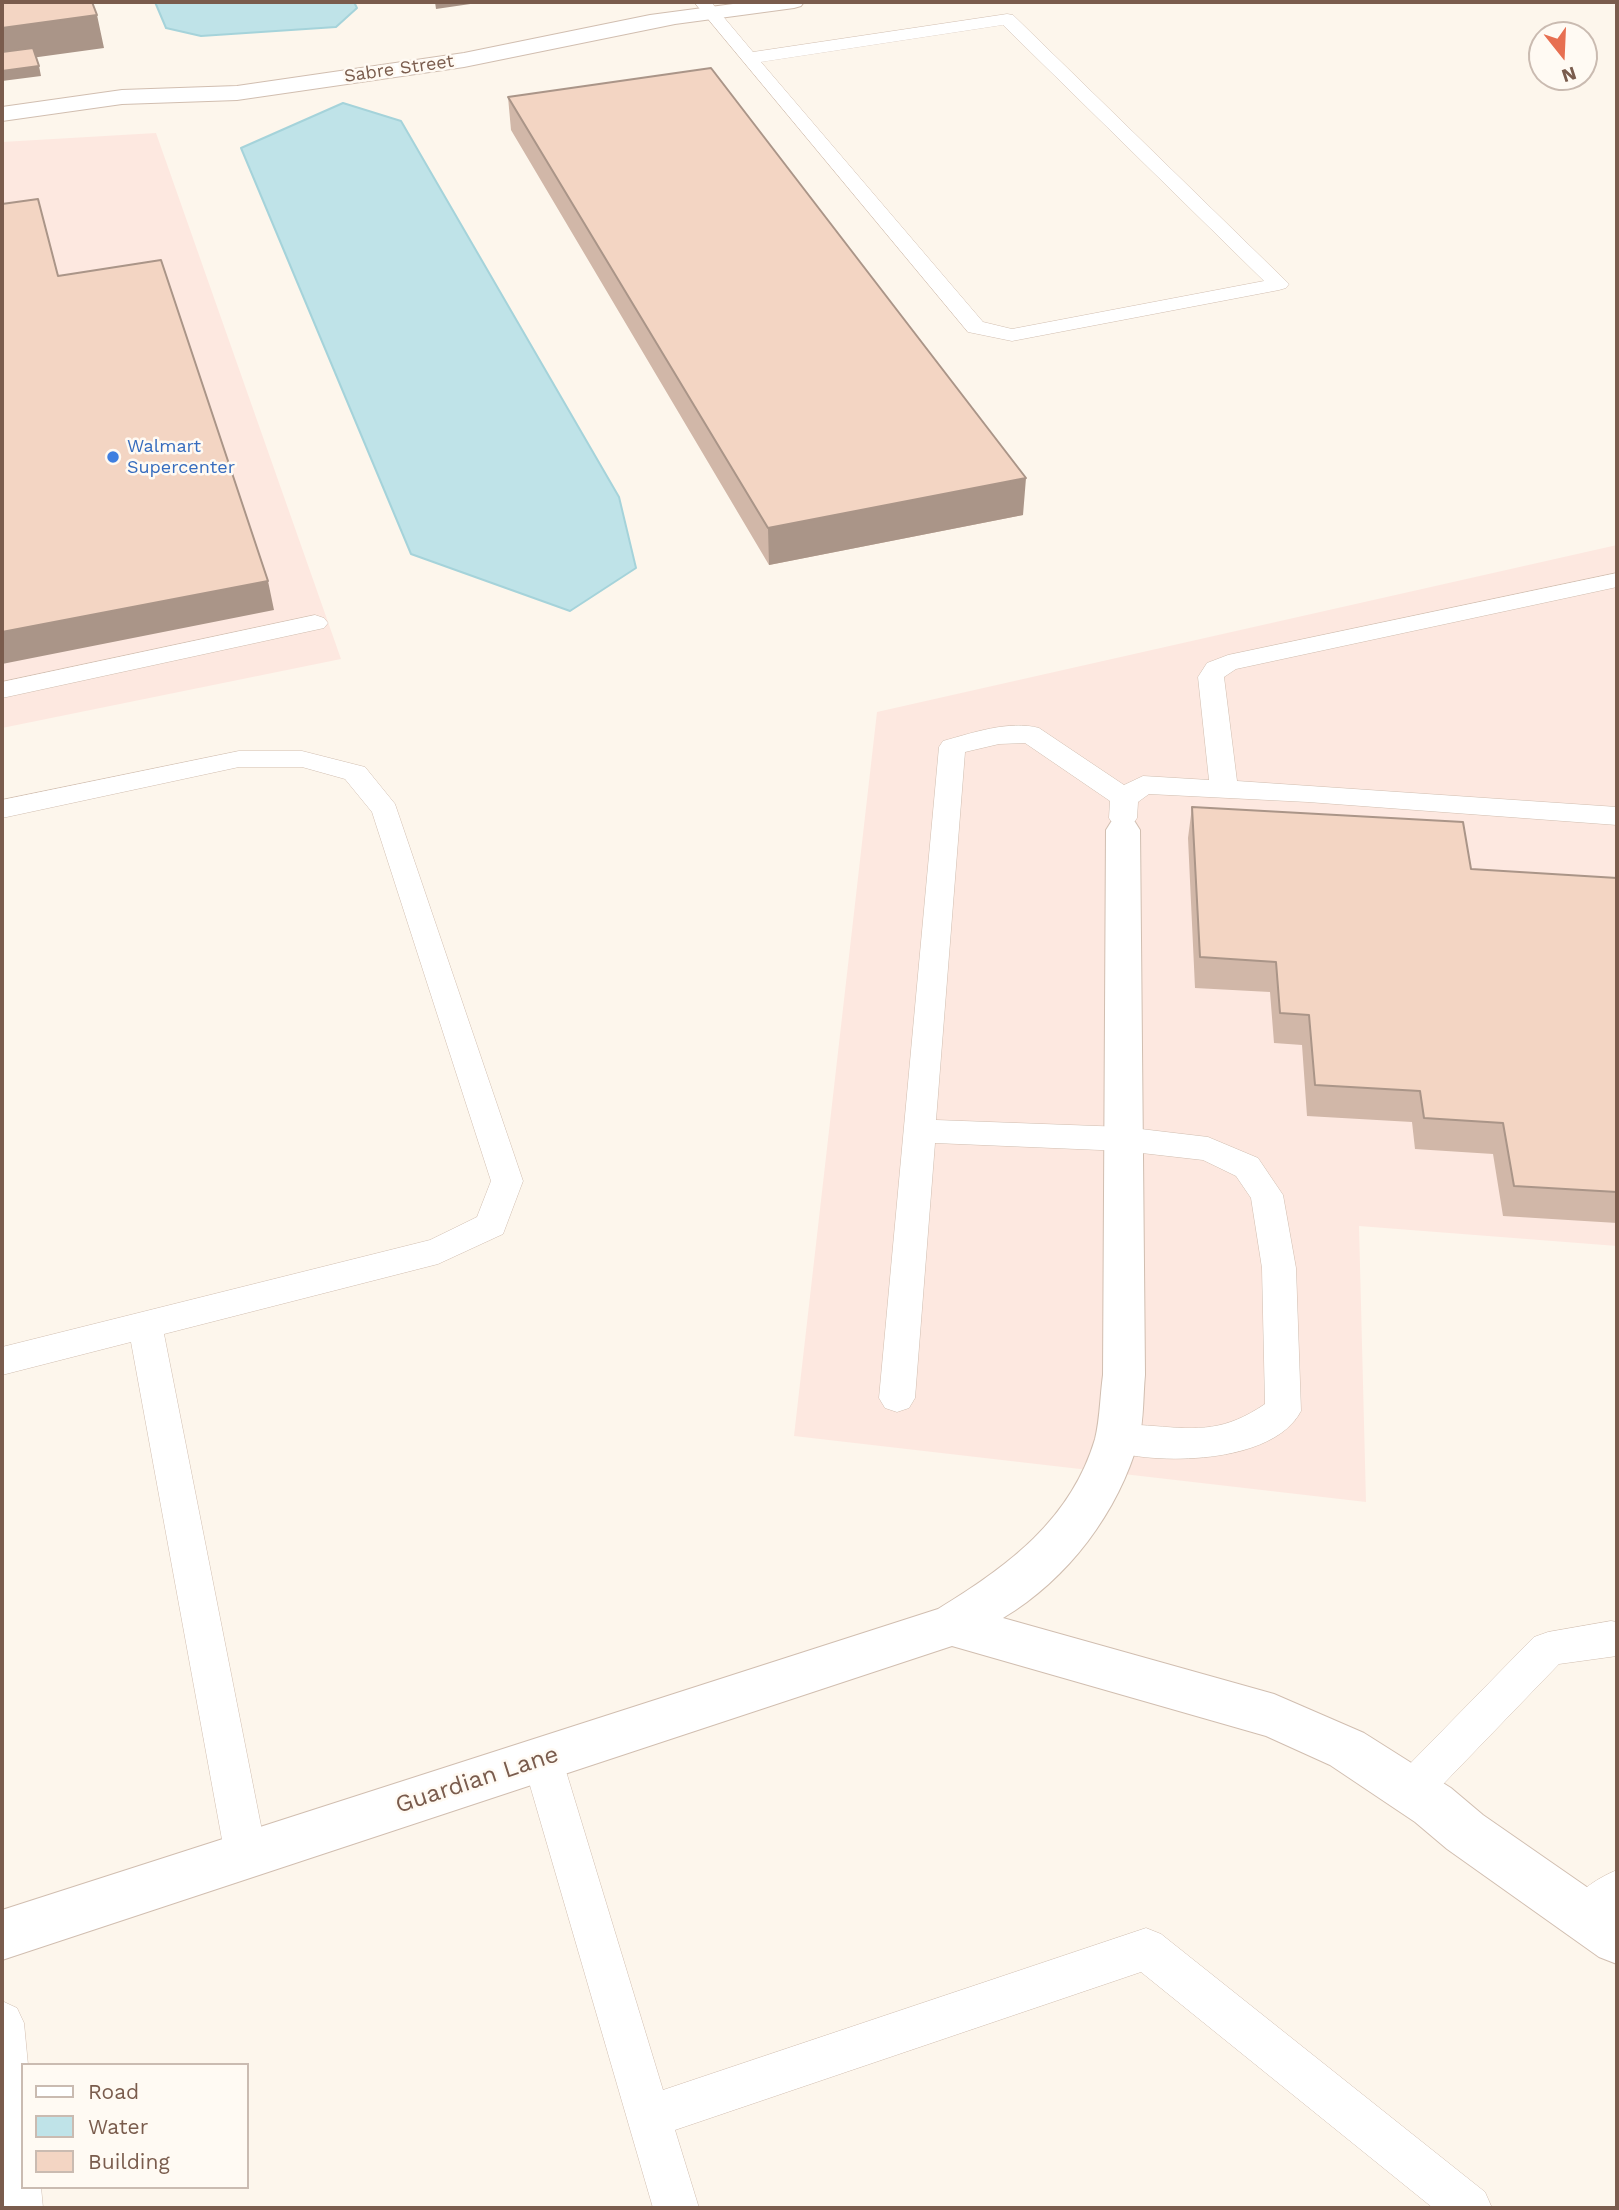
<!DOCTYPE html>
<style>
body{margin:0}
#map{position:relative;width:1619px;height:2210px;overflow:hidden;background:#fdf6ec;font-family:"Work Sans",sans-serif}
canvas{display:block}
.frame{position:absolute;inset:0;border:4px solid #7a5c4d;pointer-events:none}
.legend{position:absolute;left:21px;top:2063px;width:228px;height:126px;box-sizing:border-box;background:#fffaf3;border:2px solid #cabbb1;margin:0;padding:9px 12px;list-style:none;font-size:21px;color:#7a5c4d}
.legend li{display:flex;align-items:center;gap:14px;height:35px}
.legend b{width:35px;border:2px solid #cabbb1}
.north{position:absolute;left:1528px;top:21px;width:70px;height:70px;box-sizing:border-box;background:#fffaf3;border:2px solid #cabbb1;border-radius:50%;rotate:162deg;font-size:19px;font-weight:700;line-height:28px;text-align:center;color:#7a5c4d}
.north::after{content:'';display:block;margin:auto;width:24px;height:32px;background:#e76f51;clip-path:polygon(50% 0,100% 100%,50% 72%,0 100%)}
</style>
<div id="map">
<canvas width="1619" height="2210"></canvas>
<div class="frame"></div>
<ul class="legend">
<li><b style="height:9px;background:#fff"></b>Road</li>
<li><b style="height:19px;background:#bfe3e8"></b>Water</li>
<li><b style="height:19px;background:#f3d5c3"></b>Building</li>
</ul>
<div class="north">N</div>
</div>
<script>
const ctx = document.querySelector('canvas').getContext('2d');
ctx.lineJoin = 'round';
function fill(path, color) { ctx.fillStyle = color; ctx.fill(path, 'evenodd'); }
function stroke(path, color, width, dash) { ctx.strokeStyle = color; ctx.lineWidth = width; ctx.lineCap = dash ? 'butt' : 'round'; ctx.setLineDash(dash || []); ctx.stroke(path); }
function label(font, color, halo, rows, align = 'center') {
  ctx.font = font + ' "Work Sans",sans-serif'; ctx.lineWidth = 5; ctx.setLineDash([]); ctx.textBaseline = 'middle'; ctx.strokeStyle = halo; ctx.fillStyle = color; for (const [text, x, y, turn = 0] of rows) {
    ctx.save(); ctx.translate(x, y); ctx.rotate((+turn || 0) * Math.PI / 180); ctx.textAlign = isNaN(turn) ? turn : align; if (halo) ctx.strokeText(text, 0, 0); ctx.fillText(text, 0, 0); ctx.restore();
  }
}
const commercial = new Path2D(`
 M 156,133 L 341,659 L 2,728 L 2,142 Z
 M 1617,545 L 1617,1246 L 1359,1226 L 1366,1502 L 794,1436 L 877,712 Z`);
const water = new Path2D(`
 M 155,2 L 354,2 L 357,8 L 336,27 L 201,36 L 166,28 Z
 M 343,103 L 401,121 L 619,497 L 636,568 L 570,611 L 411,554 L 241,148 Z`);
const service = new Path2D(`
 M 694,2 L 711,2 L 753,52 L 1007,14 L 1013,15 L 1289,284 L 1286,288 L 1279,290 L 1012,341 L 968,332 ZM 1003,25 L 1264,281 L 1012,329 L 983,322 L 761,62 Z
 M 1617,573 L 1617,587 L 1236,669 L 1224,677 L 1237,781 L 1617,807 L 1617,825 L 1308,802 L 1149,794 L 1138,802 L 1137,818 L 1133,824 L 1123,827 L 1113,824 L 1109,818 L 1110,801 L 1025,743 L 999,744 L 965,752 L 936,1120 L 1124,1127 L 1208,1137 L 1258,1158 L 1283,1195 L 1296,1268 L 1301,1411 C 1273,1465 1154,1466 1104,1449 L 1099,1438 L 1104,1427 C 1121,1422 1136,1425 1154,1426 C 1200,1430 1225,1431 1265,1404 L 1262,1268 L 1251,1198 L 1236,1176 L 1203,1160 L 1124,1151 L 935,1143 L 915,1398 L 909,1408 L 897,1412 L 885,1408 L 879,1398 L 939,747 L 943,741 C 972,733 1009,720 1039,728 L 1124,785 L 1143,776 L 1209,780 L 1198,677 L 1207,663 L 1228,655 Z
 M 315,615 L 324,618 L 328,623 L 324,628 L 2,698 L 2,682 Z
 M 239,751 L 302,751 L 365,767 L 395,804 L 523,1181 L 503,1234 L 438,1264 L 164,1334 L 267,1856 L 261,1870 L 246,1876 L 231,1870 L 225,1856 L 131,1342 L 2,1375 L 2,1347 L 430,1240 L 477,1217 L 491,1181 L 372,812 L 345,779 L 302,767 L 239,767 L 2,818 L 2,800 Z
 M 1611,1621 L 1617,1622 L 1617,1656 L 1559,1664 L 1425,1803 L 1411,1809 L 1397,1803 L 1391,1790 L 1397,1777 L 1534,1637 L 1548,1632 Z
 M 542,1739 L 556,1745 L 562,1758 L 663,2090 L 1146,1928 L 1161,1934 L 1485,2192 L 1492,2208 L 1433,2208 L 1141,1972 L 675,2130 L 699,2208 L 653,2208 L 522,1758 L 528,1745 Z
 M 1617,1870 L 1617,1916 L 1600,1931 L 1585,1937 L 1570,1931 L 1564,1916 C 1573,1894 1595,1879 1617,1870 Z
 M 2,2001 L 17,2008 L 24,2023 L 28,2065 L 23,2065 L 23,2187 L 41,2187 L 43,2208 L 2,2208 Z`);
const minor = new Path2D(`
 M 1123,819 L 1135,822 L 1140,830 L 1145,1375 C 1143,1395 1144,1419 1139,1439 C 1118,1513 1068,1579 1003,1618 L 1274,1694 L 1364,1733 L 1451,1788 L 1483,1815 L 1617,1908 L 1617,1964 L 1599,1957 L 1447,1849 L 1415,1822 L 1330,1765 L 1266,1736 L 952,1646 L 2,1960 L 2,1910 L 938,1609 C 1007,1567 1071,1520 1095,1439 C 1100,1419 1100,1396 1103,1375 L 1106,830 L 1111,822 Z`);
const tertiary = new Path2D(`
 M 748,2 L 804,2 L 801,6 L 794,8 L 675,24 L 464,67 L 237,100 L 122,104 L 2,121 L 2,107 L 122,90 L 237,86 L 464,53 L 650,15 Z`);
const wall = new Path2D(`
 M 508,97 L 1023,515 L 769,565 L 511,130 Z
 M 1192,807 L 1471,869 L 1617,878 L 1617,1223 L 1503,1216 L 1493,1154 L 1415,1149 L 1412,1122 L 1307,1116 L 1302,1045 L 1274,1043 L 1270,992 L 1195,988 L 1188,838 Z`);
const shadedWall = new Path2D(`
 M 435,2 L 484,2 L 436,9 Z
 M 97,15 L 104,48 L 2,62 L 2,28 Z
 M 39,66 L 41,76 L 2,81 L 2,71 Z
 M 1026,478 L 1023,515 L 769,565 L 768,528 Z
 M 268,581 L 274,610 L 2,664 L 2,632 Z`);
const building = new Path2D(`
 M 2,2 L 92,2 L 97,15 L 2,28 Z
 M 33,48 L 39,66 L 2,71 L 2,52 Z
 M 711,68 L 1026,478 L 768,528 L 508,97 Z
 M 38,199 L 58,276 L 161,260 L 268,581 L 2,632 L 2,204 Z
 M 1192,807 L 1463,822 L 1471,869 L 1617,878 L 1617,1192 L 1514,1186 L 1503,1123 L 1424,1118 L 1420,1091 L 1315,1085 L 1309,1015 L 1280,1013 L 1276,962 L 1200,957 Z`);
const markers = [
 [113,457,7,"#3f7fe0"]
];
const farStreetnames = [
 ["Sabre Street",399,69,-8]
];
const farShopnames = [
 ["Walmart",127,447],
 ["Supercenter",127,468]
];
const nearStreetnames = [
 ["Guardian Lane",477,1780,-18]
];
fill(commercial, '#fde8e0');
fill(water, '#bfe3e8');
stroke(water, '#a5d3da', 2);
stroke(service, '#d1beb0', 1);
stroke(minor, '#d1beb0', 2);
stroke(tertiary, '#d1beb0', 2);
fill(service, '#fff');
fill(minor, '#fff');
fill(tertiary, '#fff');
fill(wall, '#d1b7a8');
fill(shadedWall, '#aa9588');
fill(building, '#f3d5c3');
stroke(building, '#aa9588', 2);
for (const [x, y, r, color] of markers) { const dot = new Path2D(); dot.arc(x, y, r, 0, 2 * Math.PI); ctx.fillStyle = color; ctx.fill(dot); stroke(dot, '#fffaf3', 2.5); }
label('18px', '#7a5c4d', '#fffaf3', farStreetnames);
label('18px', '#366cbe', '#fffaf3', farShopnames, 'left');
label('24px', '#7a5c4d', '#fffaf3', nearStreetnames);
</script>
